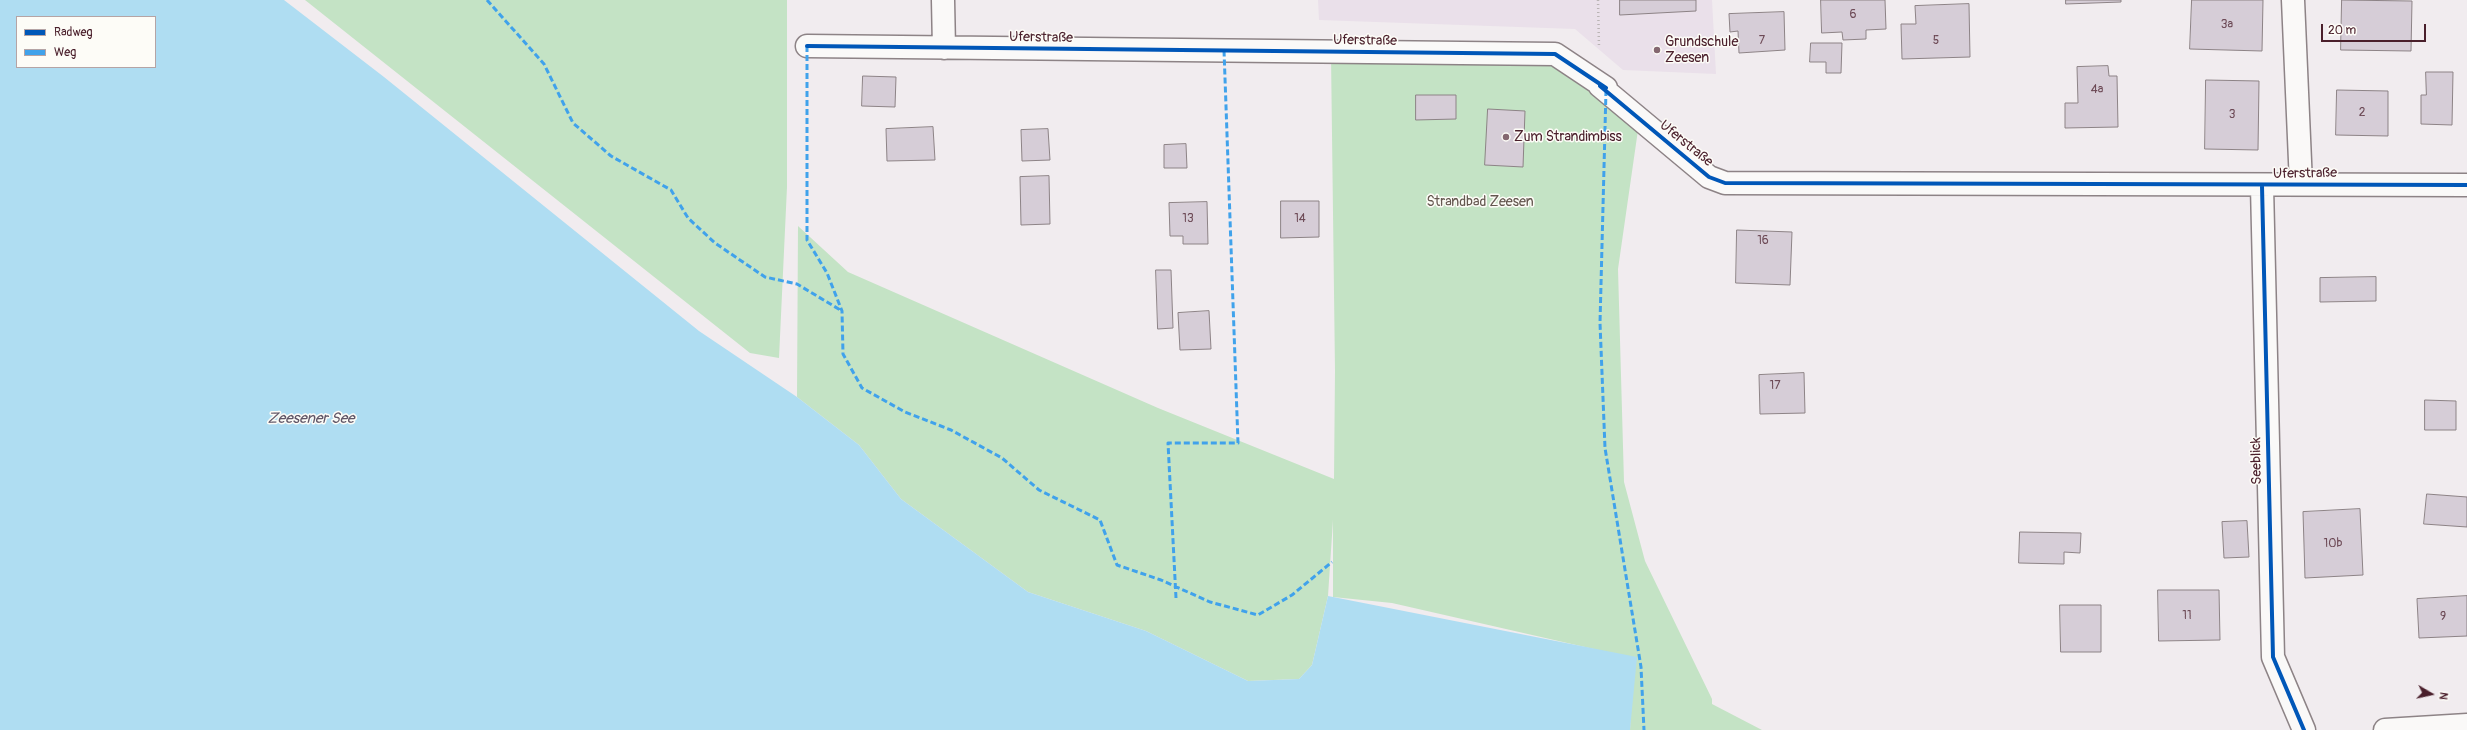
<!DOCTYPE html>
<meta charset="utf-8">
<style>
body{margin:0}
#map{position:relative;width:2467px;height:730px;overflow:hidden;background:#f1ecef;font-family:Pangolin,sans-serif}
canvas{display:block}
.legend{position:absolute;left:16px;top:16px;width:140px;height:52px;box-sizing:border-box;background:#fdfcf7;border:1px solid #b5a4a5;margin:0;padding:5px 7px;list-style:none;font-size:12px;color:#4a1f2b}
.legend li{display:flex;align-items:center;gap:8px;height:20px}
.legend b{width:20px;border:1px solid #b5a4a5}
.north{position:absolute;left:2411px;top:674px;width:40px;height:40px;-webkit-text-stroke:3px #fdfcf7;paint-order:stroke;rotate:99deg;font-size:11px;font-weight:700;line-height:16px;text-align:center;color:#4a1f2b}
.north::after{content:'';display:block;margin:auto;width:14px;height:18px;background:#4a1f2b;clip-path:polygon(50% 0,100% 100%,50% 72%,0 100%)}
.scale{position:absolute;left:2321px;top:24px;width:105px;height:18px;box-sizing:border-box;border:2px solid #4a1f2b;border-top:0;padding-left:5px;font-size:12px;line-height:14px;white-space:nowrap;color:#4a1f2b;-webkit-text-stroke:3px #fdfcf7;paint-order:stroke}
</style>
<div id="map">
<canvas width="2467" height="730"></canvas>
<ul class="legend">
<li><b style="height:5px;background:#0057b8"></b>Radweg</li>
<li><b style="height:5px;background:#40a2eb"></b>Weg</li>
</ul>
<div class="north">N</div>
<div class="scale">20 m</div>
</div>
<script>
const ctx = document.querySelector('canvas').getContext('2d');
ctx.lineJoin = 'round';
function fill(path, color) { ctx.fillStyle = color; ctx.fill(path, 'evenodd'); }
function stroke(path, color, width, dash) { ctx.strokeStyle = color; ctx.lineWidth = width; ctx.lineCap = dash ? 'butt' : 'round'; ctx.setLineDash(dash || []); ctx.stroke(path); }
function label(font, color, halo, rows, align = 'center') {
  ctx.font = font + ' Pangolin,sans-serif'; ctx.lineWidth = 3; ctx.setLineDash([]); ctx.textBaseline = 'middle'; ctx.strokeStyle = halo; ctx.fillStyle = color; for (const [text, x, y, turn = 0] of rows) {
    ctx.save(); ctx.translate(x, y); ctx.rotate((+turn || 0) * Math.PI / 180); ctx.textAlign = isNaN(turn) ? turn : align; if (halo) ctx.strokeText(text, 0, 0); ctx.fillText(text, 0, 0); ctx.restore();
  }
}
const built = new Path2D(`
 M 1318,0 L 1712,0 L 1716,74 L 1623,70 L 1575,29 L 1319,20 Z`);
const green = new Path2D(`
 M 305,0 L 787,0 L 787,187 L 779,358 L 750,353 Z
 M 1331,55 L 1552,56 L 1639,123 L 1618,269 L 1624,482 L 1645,561 L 1712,699 L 1712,704 L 1762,730 L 1630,730 L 1633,658 L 1392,603 L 1333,597 L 1333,520 L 1328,596 L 1312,665 L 1299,679 L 1248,681 L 1146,631 L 1028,592 L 901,499 L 859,445 L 797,397 L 798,226 L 848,272 L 1158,408 L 1334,479 L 1335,371 Z`);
const water = new Path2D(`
 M 0,0 L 284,0 L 384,77 L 699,331 L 797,397 L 859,445 L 901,499 L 1028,592 L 1146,631 L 1248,681 L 1299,679 L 1312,665 L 1328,596 L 1637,657 L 1630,730 L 0,730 ZM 17,17 L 155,17 L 155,67 L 17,67 Z`);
const building = new Path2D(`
 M 1620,0 L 1696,0 L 1696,11 L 1620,15 Z
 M 1821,0 L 1885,0 L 1886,29 L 1866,30 L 1866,39 L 1843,40 L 1842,32 L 1822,33 Z
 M 2066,0 L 2121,0 L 2121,2 L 2066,4 Z
 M 2192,0 L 2263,0 L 2262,51 L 2190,49 Z
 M 2342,0 L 2412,1 L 2411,51 L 2341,50 Z
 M 1969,4 L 1970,57 L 1902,59 L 1901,24 L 1916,24 L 1915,6 Z
 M 1784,12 L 1785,50 L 1739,53 L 1738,31 L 1730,32 L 1729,14 Z
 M 1811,43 L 1842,43 L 1841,73 L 1826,73 L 1826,62 L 1810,62 Z
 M 2108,66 L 2109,76 L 2117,76 L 2118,127 L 2065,128 L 2065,103 L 2078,103 L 2077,67 Z
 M 2426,72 L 2453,72 L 2452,125 L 2421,124 L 2421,95 L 2426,95 Z
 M 863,76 L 896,77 L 895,107 L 862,106 Z
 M 2206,80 L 2259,81 L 2258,150 L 2205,149 Z
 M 2337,90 L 2388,91 L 2388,136 L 2336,135 Z
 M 1416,95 L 1456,95 L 1456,119 L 1416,120 Z
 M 1488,109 L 1525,111 L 1523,167 L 1485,165 Z
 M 933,127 L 935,160 L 887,161 L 886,129 Z
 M 1048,129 L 1050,160 L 1022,161 L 1021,130 Z
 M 1186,144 L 1187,168 L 1164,168 L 1164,145 Z
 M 1049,176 L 1050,224 L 1021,225 L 1020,177 Z
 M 1281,201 L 1319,201 L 1319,237 L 1281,238 Z
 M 1207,202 L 1208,244 L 1183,244 L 1183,236 L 1170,236 L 1169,203 Z
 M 1737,230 L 1792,232 L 1790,285 L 1736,283 Z
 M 1156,270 L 1171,270 L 1173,328 L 1158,329 Z
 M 2376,277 L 2376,301 L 2320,302 L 2320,278 Z
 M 1209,311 L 1211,349 L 1180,350 L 1178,313 Z
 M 1804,373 L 1805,413 L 1760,414 L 1759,375 Z
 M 2425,400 L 2456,401 L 2456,430 L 2425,430 Z
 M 2427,494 L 2467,497 L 2467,527 L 2424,524 Z
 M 2360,509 L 2363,575 L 2305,578 L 2303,512 Z
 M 2247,521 L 2249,557 L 2224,558 L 2222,522 Z
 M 2020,532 L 2081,533 L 2080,553 L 2064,552 L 2064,564 L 2019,563 Z
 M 2158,590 L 2219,590 L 2220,640 L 2159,641 Z
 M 2467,596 L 2467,636 L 2419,638 L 2417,599 Z
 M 2060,605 L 2101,605 L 2101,652 L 2061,652 Z`);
const path = new Path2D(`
 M 1598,0 L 1599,47`);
const minor = new Path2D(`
 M 943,0 L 944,48
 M 2293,0 L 2301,184
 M 807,46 L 1555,54 L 1606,88 L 1600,86 L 1709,177 L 1725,183 L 2467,185
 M 2262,186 L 2273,657 L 2304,730
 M 2385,730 L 2467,725`);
const quiet = new Path2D(`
 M 487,0 L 544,64 L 573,123 L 611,156 L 671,190 L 688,218 L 715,243 L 765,277 L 797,284 L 842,311
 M 807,46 L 807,240 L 827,273 L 842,311 L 843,354 L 862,388 L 905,412 L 951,430 L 1002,458 L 1039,490 L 1100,520 L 1117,565 L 1161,580 L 1210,602 L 1258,615 L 1292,595 L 1332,562
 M 1606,90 L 1600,323 L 1605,448 L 1641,667 L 1644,730
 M 1176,598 L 1168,443 L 1238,443 L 1224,50`);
const cycleway = new Path2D(`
 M 807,46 L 1555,54 L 1606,88 L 1600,86 L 1709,177 L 1725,183 L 2467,185
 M 2262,186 L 2273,657 L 2304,730`);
const markers = [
 [1657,50,4,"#846770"],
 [1506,137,4,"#846770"]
];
const numberNames = [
 ["6",1853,15],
 ["3a",2227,25],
 ["7",1762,41],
 ["5",1936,41],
 ["4a",2097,90],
 ["2",2362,113],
 ["3",2232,115],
 ["13",1188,219],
 ["14",1300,219],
 ["16",1763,241],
 ["17",1775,386],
 ["10b",2333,544],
 ["11",2187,616],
 ["9",2443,617]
];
const streetNames = [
 ["Uferstraße",1041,38,1],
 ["Uferstraße",1365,41,1],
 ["Uferstraße",1686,144,39],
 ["Uferstraße",2305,174,-1],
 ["Seeblick",2257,461,-91]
];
const poiNames = [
 ["Grundschule",1665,42],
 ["Zeesen",1665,58],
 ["Zum Strandimbiss",1514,137]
];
const parkNames = [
 ["Strandbad Zeesen",1480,202]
];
const waterNames = [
 ["Zeesener See",311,419]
];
fill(built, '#eae0ea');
fill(green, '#c4e3c5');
fill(water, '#afddf2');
fill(building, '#d6cdd7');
stroke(building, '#8d8386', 1);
stroke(minor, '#8d8386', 25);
stroke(path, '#b9b4b4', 2.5, [1, 3]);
stroke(minor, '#faf9f8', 22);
stroke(quiet, '#40a2eb', 3, [6, 3]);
stroke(cycleway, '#0057b8', 4);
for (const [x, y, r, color] of markers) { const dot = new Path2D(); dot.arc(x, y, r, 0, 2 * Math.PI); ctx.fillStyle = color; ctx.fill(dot); stroke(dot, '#fdfcf7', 1.5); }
label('12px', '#6d4a56', null, numberNames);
label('14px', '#4a1f2b', '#fdfcf7', streetNames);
label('14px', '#4a1f2b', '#fdfcf7', poiNames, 'left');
label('14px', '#64574f', '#fdfcf7', parkNames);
label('italic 15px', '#605667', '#fdfcf7', waterNames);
</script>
